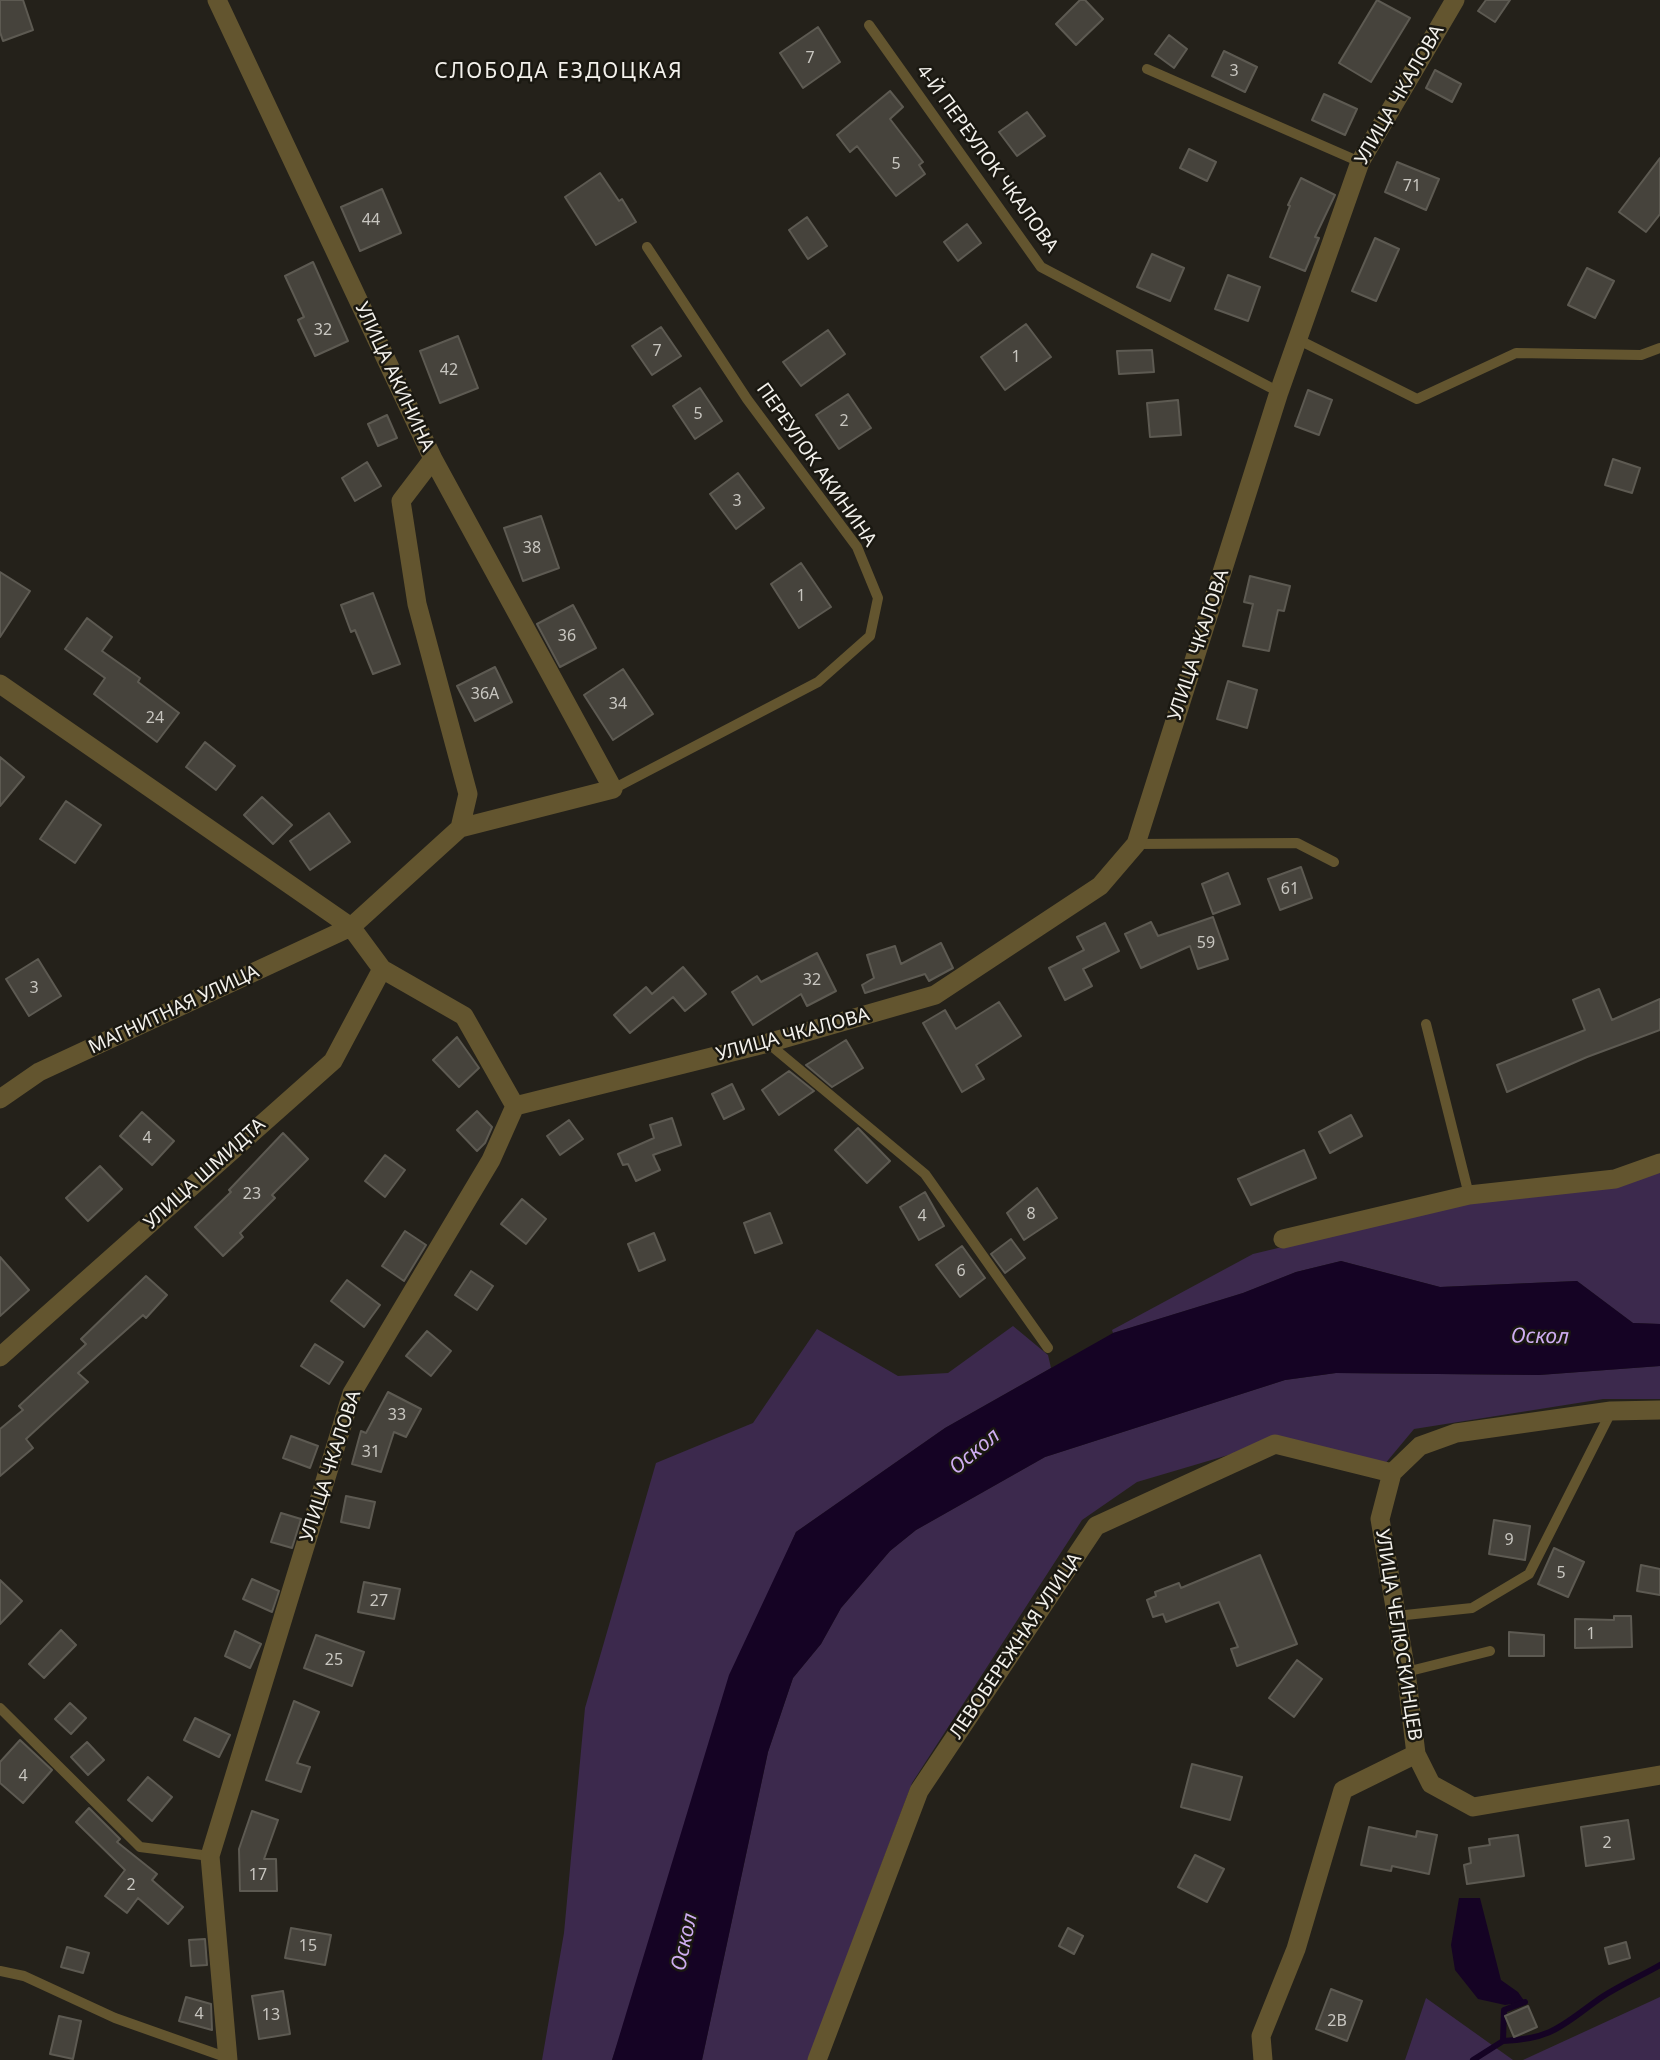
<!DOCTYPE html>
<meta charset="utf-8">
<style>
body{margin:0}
canvas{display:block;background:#24211a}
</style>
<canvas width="1660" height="2060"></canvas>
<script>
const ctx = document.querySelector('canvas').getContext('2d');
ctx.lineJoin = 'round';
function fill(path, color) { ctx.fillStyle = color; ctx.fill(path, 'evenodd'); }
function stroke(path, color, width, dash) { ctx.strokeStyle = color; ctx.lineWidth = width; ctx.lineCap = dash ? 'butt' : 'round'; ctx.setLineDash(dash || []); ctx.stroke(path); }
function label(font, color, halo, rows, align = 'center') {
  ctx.font = font + ' "Noto Sans",sans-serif'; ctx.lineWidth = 5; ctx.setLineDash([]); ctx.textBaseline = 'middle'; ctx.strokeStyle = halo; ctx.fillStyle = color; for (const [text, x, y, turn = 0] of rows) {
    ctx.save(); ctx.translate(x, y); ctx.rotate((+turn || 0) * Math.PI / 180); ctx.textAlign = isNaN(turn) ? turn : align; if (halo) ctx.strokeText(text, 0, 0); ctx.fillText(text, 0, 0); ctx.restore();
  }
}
const green = new Path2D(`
 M 1660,1170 L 1660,1324 L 1633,1323 L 1577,1281 L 1440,1287 L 1341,1261 L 1296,1272 L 1243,1293 L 1113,1333 L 1112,1330 L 1253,1254 L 1462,1204 Z
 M 1013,1326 L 1048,1355 L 1051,1368 L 945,1428 L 796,1532 L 766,1600 L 612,2060 L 542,2060 L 564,1933 L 585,1708 L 656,1463 L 753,1423 L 817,1329 L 898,1376 L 948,1373 Z
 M 1660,1366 L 1660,1399 L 1603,1399 L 1414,1429 L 1384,1465 L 1279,1440 L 1137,1482 L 1082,1520 L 912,1783 L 808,2060 L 702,2060 L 768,1752 L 793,1678 L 821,1644 L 841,1608 L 890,1551 L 916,1530 L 1045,1457 L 1285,1380 L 1336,1373 L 1539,1375 Z
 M 1660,1997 L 1660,2060 L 1523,2060 Z
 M 1426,1998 L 1513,2060 L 1405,2060 Z`);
const water = new Path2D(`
 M 1341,1261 L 1440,1287 L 1577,1281 L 1633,1323 L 1660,1324 L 1660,1366 L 1539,1375 L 1336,1373 L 1285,1380 L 1045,1457 L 916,1530 L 890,1551 L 841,1608 L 821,1644 L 793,1678 L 768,1752 L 702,2060 L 612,2060 L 729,1675 L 796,1532 L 945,1428 L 1113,1333 L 1243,1293 L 1296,1272 Z
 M 1459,1898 L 1480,1898 L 1501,1980 L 1518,1992 L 1525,2002 L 1505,2005 L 1478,1999 L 1455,1970 L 1451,1945 Z`);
const stream = new Path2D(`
 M 1525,2002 L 1504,2010 L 1503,2041 C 1554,2039 1563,2024 1602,1997 C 1620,1985 1641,1976 1660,1965
 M 1473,2060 L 1503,2041`);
const building = new Path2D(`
 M 0,0 L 23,0 L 33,30 L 3,41 L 0,32 Z
 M 1080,0 L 1085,0 L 1103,19 L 1076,45 L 1056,24 Z
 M 1377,0 L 1410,18 L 1371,82 L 1339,63 Z
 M 1486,0 L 1510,0 L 1495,22 L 1478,11 Z
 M 818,27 L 840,62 L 803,88 L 780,53 Z
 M 1169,35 L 1187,49 L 1174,68 L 1155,54 Z
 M 1224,51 L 1257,67 L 1245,92 L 1212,76 Z
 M 1435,70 L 1461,84 L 1452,102 L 1426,88 Z
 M 890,91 L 903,107 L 890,119 L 923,162 L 919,165 L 925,174 L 896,196 L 857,146 L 850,152 L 837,135 Z
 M 1324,94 L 1357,109 L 1345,135 L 1312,120 Z
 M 1027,112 L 1045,136 L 1017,156 L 999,132 Z
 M 1189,149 L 1216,162 L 1207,181 L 1180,168 Z
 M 1660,158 L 1660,214 L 1646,232 L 1619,212 Z
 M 1397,162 L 1439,179 L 1426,210 L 1385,192 Z
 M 600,173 L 619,201 L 622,199 L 636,222 L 596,245 L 565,197 Z
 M 1301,178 L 1335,195 L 1315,237 L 1319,238 L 1305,271 L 1270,257 L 1290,206 L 1288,205 Z
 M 382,189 L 401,233 L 360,251 L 341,207 Z
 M 807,217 L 827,246 L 808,259 L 789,230 Z
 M 967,224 L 981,243 L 958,261 L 944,242 Z
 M 1375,238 L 1399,249 L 1376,301 L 1352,291 Z
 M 1152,254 L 1184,268 L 1170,301 L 1137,287 Z
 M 313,262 L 348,341 L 315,356 L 298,320 L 304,317 L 285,276 Z
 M 1587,268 L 1614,281 L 1595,318 L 1568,305 Z
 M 1228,275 L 1260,287 L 1248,321 L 1215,309 Z
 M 1026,324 L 1051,357 L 1005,390 L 981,357 Z
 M 661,327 L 681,356 L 652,375 L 632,346 Z
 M 828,330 L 845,354 L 801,386 L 783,362 Z
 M 458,336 L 478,388 L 440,403 L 420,351 Z
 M 1152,350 L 1154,372 L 1119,374 L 1117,351 Z
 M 700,388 L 722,421 L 695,439 L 673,406 Z
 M 1308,390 L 1332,400 L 1319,435 L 1295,426 Z
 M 848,394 L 871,428 L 839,449 L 816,415 Z
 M 1178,400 L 1181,435 L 1150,437 L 1147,403 Z
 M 387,415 L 397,438 L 378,446 L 368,424 Z
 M 1613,459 L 1640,468 L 1632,493 L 1605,485 Z
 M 367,462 L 381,486 L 355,501 L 342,478 Z
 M 738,473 L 764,508 L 736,529 L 710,494 Z
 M 541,516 L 559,568 L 523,581 L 504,528 Z
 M 801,563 L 831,607 L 799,628 L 771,584 Z
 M 0,572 L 30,591 L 0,637 Z
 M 1250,576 L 1290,586 L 1284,611 L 1278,610 L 1269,651 L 1243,646 L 1253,604 L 1244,602 Z
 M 373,593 L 400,664 L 373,674 L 355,630 L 351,632 L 341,605 Z
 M 573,605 L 596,648 L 560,667 L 537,624 Z
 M 87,618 L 112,637 L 102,651 L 140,678 L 138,682 L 179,713 L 157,742 L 94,694 L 105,678 L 65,649 Z
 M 495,667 L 512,702 L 475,721 L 457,686 Z
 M 623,669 L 653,714 L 613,740 L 584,695 Z
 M 1228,681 L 1257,690 L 1247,728 L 1217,719 Z
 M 205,742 L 235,766 L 216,790 L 186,767 Z
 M 0,757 L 24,777 L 0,806 Z
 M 262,797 L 292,825 L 273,844 L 244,815 Z
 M 66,801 L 101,825 L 75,863 L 40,839 Z
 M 329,813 L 350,842 L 310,870 L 290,841 Z
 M 1301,867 L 1312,898 L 1280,910 L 1268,879 Z
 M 1228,873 L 1240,904 L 1213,914 L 1202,884 Z
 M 1213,917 L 1228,959 L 1198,969 L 1190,946 L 1141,968 L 1125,934 L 1151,922 L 1158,936 Z
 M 1105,923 L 1119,951 L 1083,969 L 1092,986 L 1065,1000 L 1049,968 L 1084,950 L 1077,937 Z
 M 941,943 L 953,968 L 929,981 L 925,974 L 865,993 L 862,985 L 874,978 L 867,955 L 895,946 L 901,964 Z
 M 817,953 L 836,991 L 807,1006 L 801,994 L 753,1025 L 732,992 L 757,976 L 761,982 Z
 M 38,959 L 61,996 L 29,1016 L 6,979 Z
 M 683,967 L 706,994 L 685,1011 L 673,997 L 630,1033 L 614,1015 L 646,987 L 652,994 Z
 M 1599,989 L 1612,1020 L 1660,999 L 1660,1030 L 1587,1057 L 1507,1092 L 1497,1065 L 1585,1030 L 1573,1000 Z
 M 999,1002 L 1021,1036 L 976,1065 L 984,1079 L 962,1092 L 923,1023 L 945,1010 L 956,1029 Z
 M 457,1037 L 479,1068 L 459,1087 L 433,1060 Z
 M 846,1040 L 863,1068 L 832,1087 L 806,1065 Z
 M 789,1071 L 814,1091 L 779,1115 L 762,1090 Z
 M 732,1084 L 744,1109 L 724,1119 L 712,1094 Z
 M 477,1111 L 492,1127 L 485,1143 L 477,1151 L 457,1130 Z
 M 142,1112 L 174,1141 L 152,1165 L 120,1136 Z
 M 1351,1115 L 1362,1136 L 1330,1153 L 1319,1132 Z
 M 672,1118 L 681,1145 L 653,1155 L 660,1170 L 636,1181 L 628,1164 L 623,1165 L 618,1154 L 654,1138 L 650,1125 Z
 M 569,1120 L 583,1139 L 560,1155 L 547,1136 Z
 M 858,1128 L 890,1161 L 867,1183 L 835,1150 Z
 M 283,1133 L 308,1159 L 272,1195 L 275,1198 L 240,1233 L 243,1237 L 223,1256 L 195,1227 L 231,1192 L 229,1190 Z
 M 1304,1150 L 1316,1178 L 1251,1205 L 1238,1179 Z
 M 385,1155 L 405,1170 L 385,1197 L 365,1181 Z
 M 100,1166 L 122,1189 L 88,1221 L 66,1198 Z
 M 1037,1188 L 1057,1218 L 1024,1240 L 1007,1213 Z
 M 925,1192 L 944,1226 L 919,1240 L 900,1207 Z
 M 522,1199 L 546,1219 L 526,1244 L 501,1224 Z
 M 770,1213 L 782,1243 L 755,1253 L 744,1223 Z
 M 405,1231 L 426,1245 L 404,1281 L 382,1266 Z
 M 654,1233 L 665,1260 L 639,1271 L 628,1244 Z
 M 1011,1239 L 1025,1258 L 1005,1273 L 991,1254 Z
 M 962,1246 L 985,1278 L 960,1297 L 936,1265 Z
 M 0,1257 L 29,1290 L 0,1316 Z
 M 471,1271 L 493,1286 L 477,1310 L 455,1295 Z
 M 146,1276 L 167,1295 L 146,1318 L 143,1315 L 78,1373 L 88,1382 L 26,1439 L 33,1448 L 0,1476 L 0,1429 L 23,1410 L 19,1406 L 86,1344 L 81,1339 Z
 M 347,1280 L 380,1305 L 364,1327 L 331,1301 Z
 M 427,1331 L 451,1351 L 431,1376 L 406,1356 Z
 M 315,1344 L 343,1362 L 329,1384 L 301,1366 Z
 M 388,1392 L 421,1409 L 406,1437 L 394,1432 L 381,1472 L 352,1464 L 361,1431 L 366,1433 Z
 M 291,1436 L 318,1446 L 310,1468 L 283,1458 Z
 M 346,1496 L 375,1502 L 369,1528 L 341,1522 Z
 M 281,1513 L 301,1519 L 292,1548 L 271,1542 Z
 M 1494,1520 L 1530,1526 L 1525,1560 L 1489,1554 Z
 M 1554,1548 L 1584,1562 L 1568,1597 L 1538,1584 Z
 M 1260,1555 L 1297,1644 L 1237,1666 L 1231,1649 L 1238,1647 L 1219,1602 L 1166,1622 L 1163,1614 L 1153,1617 L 1147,1600 L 1156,1596 L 1155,1592 L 1179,1583 L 1181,1588 Z
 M 1641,1565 L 1660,1569 L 1660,1595 L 1637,1591 Z
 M 252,1579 L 279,1591 L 272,1612 L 243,1599 Z
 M 0,1580 L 22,1601 L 0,1624 Z
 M 364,1582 L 400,1589 L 394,1619 L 358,1612 Z
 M 1614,1616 L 1631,1616 L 1632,1647 L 1575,1648 L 1575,1619 L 1614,1620 Z
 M 61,1630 L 76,1645 L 44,1678 L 29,1664 Z
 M 235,1631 L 261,1644 L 250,1668 L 225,1656 Z
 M 1509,1632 L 1544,1635 L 1544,1656 L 1509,1656 Z
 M 316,1635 L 364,1652 L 352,1686 L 304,1668 Z
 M 1297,1660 L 1322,1679 L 1294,1717 L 1269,1698 Z
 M 294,1701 L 319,1712 L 297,1763 L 310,1767 L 301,1792 L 266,1780 Z
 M 70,1703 L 86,1718 L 71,1734 L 55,1719 Z
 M 195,1718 L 230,1735 L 219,1757 L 184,1740 Z
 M 20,1740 L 52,1770 L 23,1803 L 0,1783 L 0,1762 Z
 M 87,1742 L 104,1760 L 88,1775 L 71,1757 Z
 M 1192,1764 L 1242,1777 L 1230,1820 L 1181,1807 Z
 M 148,1777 L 172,1797 L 152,1821 L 128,1800 Z
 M 89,1808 L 120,1839 L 117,1842 L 157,1874 L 152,1880 L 183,1907 L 168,1924 L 138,1898 L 127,1913 L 105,1896 L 125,1870 L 76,1822 Z
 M 252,1811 L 278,1820 L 264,1859 L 276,1859 L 277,1891 L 240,1891 L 239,1849 Z
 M 1628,1820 L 1634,1859 L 1586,1866 L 1581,1827 Z
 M 1369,1827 L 1416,1837 L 1417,1831 L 1437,1835 L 1429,1874 L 1392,1866 L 1391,1871 L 1361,1865 Z
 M 1518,1835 L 1524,1876 L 1467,1884 L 1464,1865 L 1471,1863 L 1469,1848 L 1490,1845 L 1489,1839 Z
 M 1195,1855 L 1224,1869 L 1207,1902 L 1178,1887 Z
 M 291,1928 L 331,1935 L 325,1965 L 285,1958 Z
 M 1068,1928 L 1083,1936 L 1074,1954 L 1059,1946 Z
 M 205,1939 L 207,1965 L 191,1966 L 189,1940 Z
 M 1626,1942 L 1630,1958 L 1609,1964 L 1605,1948 Z
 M 67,1947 L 89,1953 L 83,1973 L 61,1967 Z
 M 1331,1989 L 1362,2001 L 1347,2041 L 1316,2029 Z
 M 283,1991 L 290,2034 L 259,2039 L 252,1996 Z
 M 186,1997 L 211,2004 L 212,2030 L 179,2021 Z
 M 1528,2006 L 1537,2027 L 1514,2037 L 1505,2016 Z
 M 59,2016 L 81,2021 L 73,2059 L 50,2054 Z`);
const service = new Path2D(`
 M 869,25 L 1041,267 L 1279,392
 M 1147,69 L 1360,162
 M 1299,340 L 1417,399 L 1516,353 L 1641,355 L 1660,348
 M 613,789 L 818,682 L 870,636 L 878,598 L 857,547 L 747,399 L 647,247
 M 1136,844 L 1297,843 L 1334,862
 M 1426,1024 L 1469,1195
 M 769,1044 L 925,1174 L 1048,1348
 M 1396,1616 L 1472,1608 L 1529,1574 L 1611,1412
 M 1406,1672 L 1490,1651
 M 0,1708 L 140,1847 L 210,1856
 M 0,1971 L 24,1976 L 115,2018 L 228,2058`);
const minor = new Path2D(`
 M 433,459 L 613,789 L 460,828
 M 0,684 L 351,927 L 382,969 L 464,1016 L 515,1106
 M 0,1099 L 39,1072 L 351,927 L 460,828 L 468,794 L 417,604 L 401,501 L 433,459 L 217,0
 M 1283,1239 L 1469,1195 L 1615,1179 L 1660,1163
 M 0,1357 L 333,1061 L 382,969
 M 1660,1410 L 1611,1411 L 1456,1433 L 1420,1446 L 1392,1473 L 1380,1519 L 1406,1672 L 1416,1754 L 1431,1784 L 1473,1807 L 1660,1775
 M 228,2060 L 210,1856 L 352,1393 L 491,1160 L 515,1106 L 768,1043 L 935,995 L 1100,886 L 1136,844 L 1279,392 L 1360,162 L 1455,0
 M 817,2060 L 919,1791 L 1096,1526 L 1275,1444 L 1392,1473
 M 1263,2060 L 1261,2036 L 1296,1949 L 1343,1790 L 1416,1754`);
const numberNames = [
 ["7",810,58],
 ["3",1234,71],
 ["5",896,164],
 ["71",1412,186],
 ["44",371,220],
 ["32",323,330],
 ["7",657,351],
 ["1",1016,357],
 ["42",449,370],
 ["5",698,414],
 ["2",844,421],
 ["3",737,501],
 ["38",532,548],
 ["1",801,596],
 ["36",567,636],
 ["36А",485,694],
 ["34",618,704],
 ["24",155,718],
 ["61",1290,889],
 ["59",1206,943],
 ["32",812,980],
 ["3",34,988],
 ["4",147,1138],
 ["23",252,1194],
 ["8",1031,1214],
 ["4",922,1216],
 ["6",961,1271],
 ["33",397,1415],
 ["31",371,1452],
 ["9",1509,1540],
 ["5",1561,1573],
 ["27",379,1601],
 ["1",1591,1634],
 ["25",334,1660],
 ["4",23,1776],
 ["2",1607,1843],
 ["17",258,1875],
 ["2",131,1885],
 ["15",308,1946],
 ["4",199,2014],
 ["13",271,2015],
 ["2В",1337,2021]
];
const streetNames = [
 ["УЛИЦА ЧКАЛОВА",1400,95,-60],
 ["4-Й ПЕРЕУЛОК ЧКАЛОВА",987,159,54],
 ["УЛИЦА АКИНИНА",394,377,65],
 ["ПЕРЕУЛОК АКИНИНА",816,465,55],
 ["УЛИЦА ЧКАЛОВА",1199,645,-72],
 ["МАГНИТНАЯ УЛИЦА",174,1010,-25],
 ["УЛИЦА ЧКАЛОВА",793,1035,-15],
 ["УЛИЦА ШМИДТА",205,1174,-42],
 ["УЛИЦА ЧКАЛОВА",331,1466,-72],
 ["УЛИЦА ЧЕЛЮСКИНЦЕВ",1398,1635,81],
 ["ЛЕВОБЕРЕЖНАЯ УЛИЦА",1016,1646,-56]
];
const neighbourhoodNames = [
 ["СЛОБОДА ЕЗДОЦКАЯ",559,72]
];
const waterNames = [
 ["Оскол",1540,1337,1],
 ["Оскол",975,1452,-40],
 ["Оскол",685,1942,-78]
];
fill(green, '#3c294d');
fill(water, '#150324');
stroke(stream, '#150324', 6);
fill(building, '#46433c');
stroke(building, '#5d5a52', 2);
stroke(service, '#63552f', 10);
stroke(minor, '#63552f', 19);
label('16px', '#c8c6c0', null, numberNames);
label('19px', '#f3f1ec', '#1a1811', streetNames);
ctx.letterSpacing = '2px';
label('21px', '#f3f1ec', '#1a1811', neighbourhoodNames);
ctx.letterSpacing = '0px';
label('italic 21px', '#cfadf1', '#1a1811', waterNames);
</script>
